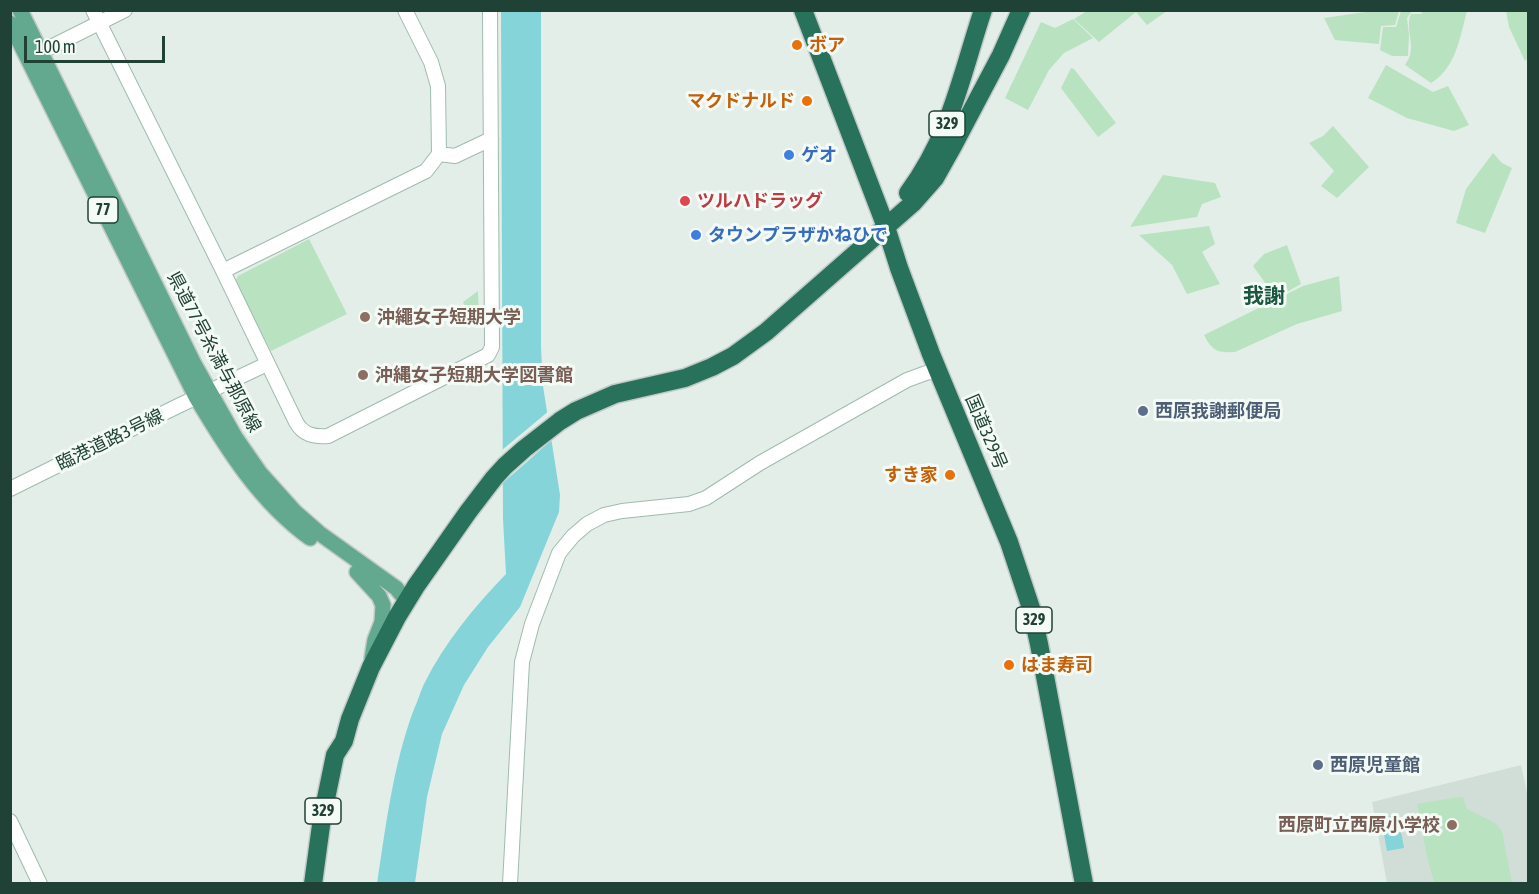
<!DOCTYPE html>
<meta charset="utf-8">
<style>
body{margin:0}
#map{position:relative;width:1539px;height:894px;overflow:hidden;background:#e3eee8;font-family:"Asap Condensed",sans-serif}
canvas{display:block}
.frame{position:absolute;inset:0;border:12px solid #204236;pointer-events:none}
.scale{position:absolute;left:24px;top:36px;width:141px;height:27px;box-sizing:border-box;border:3px solid #204236;border-top:0;padding-left:8px;font-size:18px;line-height:21px;white-space:nowrap;color:#204236;-webkit-text-stroke:4px #f4faf6;paint-order:stroke}
</style>
<div id="map">
<canvas width="1539" height="894"></canvas>
<div class="frame"></div>
<div class="scale">100 m</div>
</div>
<script>
const ctx = document.querySelector('canvas').getContext('2d');
ctx.lineJoin = 'round';
function fill(path, color) { ctx.fillStyle = color; ctx.fill(path, 'evenodd'); }
function stroke(path, color, width, dash) { ctx.strokeStyle = color; ctx.lineWidth = width; ctx.lineCap = dash ? 'butt' : 'round'; ctx.setLineDash(dash || []); ctx.stroke(path); }
function label(font, color, halo, rows, align = 'center') {
  ctx.font = font + ' "Asap Condensed","Noto Sans JP",sans-serif'; ctx.lineWidth = 6; ctx.setLineDash([]); ctx.textBaseline = 'middle'; ctx.strokeStyle = halo; ctx.fillStyle = color; for (const [text, x, y, turn = 0] of rows) {
    ctx.save(); ctx.translate(x, y); ctx.rotate((+turn || 0) * Math.PI / 180); ctx.textAlign = isNaN(turn) ? turn : align; if (halo) ctx.strokeText(text, 0, 0); ctx.fillText(text, 0, 0); ctx.restore();
  }
}
const built = new Path2D(`
 M 1521,765 L 1528,797 L 1528,883 L 1387,883 L 1372,802 Z`);
const green = new Path2D(`
 M 1379,10 L 1399,11 L 1395,25 L 1381,26 L 1379,44 L 1335,40 L 1324,18 Z
 M 1424,10 L 1467,11 C 1460,37 1456,68 1431,83 L 1405,65 C 1407,61 1409,59 1410,55 C 1414,42 1405,26 1411,14 L 1421,14 Z
 M 1087,11 L 1087,10 L 1167,11 L 1147,25 L 1136,12 L 1099,42 L 1074,19 Z
 M 1401,11 L 1421,11 L 1411,12 L 1407,18 L 1409,35 L 1408,56 L 1392,56 L 1380,50 L 1383,27 L 1396,27 Z
 M 1506,11 L 1528,11 L 1528,58 L 1525,61 L 1509,27 Z
 M 1073,19 L 1093,38 L 1064,53 L 1049,70 L 1028,110 L 1005,98 L 1041,22 L 1055,28 Z
 M 1386,65 L 1433,92 L 1448,86 L 1469,125 L 1454,131 L 1407,118 L 1368,98 Z
 M 1071,68 L 1074,69 L 1116,123 L 1098,137 L 1061,88 Z
 M 1333,126 L 1369,167 L 1337,198 L 1321,186 L 1334,171 L 1309,143 L 1323,136 Z
 M 1493,153 L 1502,163 L 1512,168 L 1485,233 L 1456,223 L 1466,189 Z
 M 1163,175 L 1215,183 L 1221,197 L 1202,204 L 1197,217 L 1130,227 Z
 M 1209,226 L 1215,244 L 1202,252 L 1220,284 L 1187,294 L 1172,265 L 1139,235 Z
 M 309,239 L 347,314 L 271,351 L 235,282 L 238,276 Z
 M 1287,245 L 1301,284 L 1276,298 L 1253,266 L 1264,254 Z
 M 1339,276 L 1342,311 L 1297,324 L 1235,352 C 1218,353 1212,351 1204,335 L 1303,286 Z
 M 478,291 L 479,321 L 472,324 L 463,302 Z
 M 1458,797 L 1463,797 L 1467,809 L 1495,823 L 1502,831 L 1512,883 L 1434,883 L 1427,856 L 1417,804 Z`);
const water = new Path2D(`
 M 501,11 L 541,11 L 541,348 L 543,386 L 560,495 L 559,512 L 520,607 L 488,647 L 464,685 L 442,734 L 427,797 L 415,883 L 377,884 C 386,825 393,765 414,709 C 418,701 420,692 424,684 C 445,642 474,607 506,574 L 503,519 Z
 M 1398,815 L 1404,848 L 1387,851 L 1381,818 Z`);
const pier = new Path2D(`
 M 550,410 L 554,438 L 504,482 L 502,450 Z`);
const secondary = new Path2D(`
 M 93,10 L 223,271 L 296,422 C 303,435 314,437 328,436 L 488,355 L 492,347 L 490,10
 M 41,52 L 125,10
 M 439,154 L 455,156 L 491,139
 M 223,271 L 426,171 L 439,154 L 438,86 L 431,62 L 405,10
 M 10,489 L 178,406 L 267,364
 M 10,821 L 40,884
 M 510,884 L 522,662 L 532,624 L 559,553 L 573,536 L 587,524 L 604,515 L 622,511 L 689,504 L 706,498 L 760,463 L 907,380 L 926,373 L 938,370`);
const primary = new Path2D(`
 M 20,10 L 194,364 L 235,437 L 260,473 L 295,512 L 319,533 L 396,588 L 407,601
 M 10,23 L 196,397 C 227,449 260,502 310,538
 M 357,572 L 379,596 L 383,605 L 382,622 L 375,640 L 372,658`);
const highway = new Path2D(`
 M 803,10 L 886,227 L 899,268 L 931,354 L 1009,542 L 1031,608 L 1039,644 L 1084,884
 M 908,193 C 951,135 961,76 983,10
 M 313,884 L 322,818 L 335,755 L 344,741 L 350,719 L 371,667 L 397,617 L 416,586 L 468,512 L 494,478 L 505,466 L 524,449 L 560,421 L 576,411 L 615,394 L 685,378 L 712,367 L 733,356 L 766,332 L 913,203 L 935,178 L 953,146 L 1001,55 L 1021,10`);
const markers = [
 [797,45,6,"#e8710a"],
 [807,101,6,"#e8710a"],
 [789,155,6,"#3f7fe0"],
 [685,201,6,"#e0444e"],
 [696,235,6,"#3f7fe0"],
 [365,317,6,"#8d6e63"],
 [363,375,6,"#8d6e63"],
 [1143,411,6,"#5c6f8a"],
 [950,475,6,"#e8710a"],
 [1009,665,6,"#e8710a"],
 [1318,765,6,"#5c6f8a"],
 [1452,825,6,"#8d6e63"]
];
const shields = [
 [947,124,36],
 [103,210,30],
 [1034,620,36],
 [323,811,36]
];
const shieldNames = [
 ["329",947,124],
 ["77",103,210],
 ["329",1034,620],
 ["329",323,811]
];
const foodNames = [
 ["ボア",809,45],
 ["マクドナルド",795,101,"right"],
 ["すき家",938,475,"right"],
 ["はま寿司",1021,665]
];
const shopNames = [
 ["ゲオ",801,155],
 ["タウンプラザかねひで",708,235]
];
const healthNames = [
 ["ツルハドラッグ",697,201]
];
const educationNames = [
 ["沖繩女子短期大学",377,317],
 ["沖縄女子短期大学図書館",375,375],
 ["西原町立西原小学校",1440,825,"right"]
];
const streetNames = [
 ["県道77号糸満与那原線",214,352,62],
 ["国道329号",986,432,67],
 ["臨港道路3号線",110,440,-26]
];
const serviceNames = [
 ["西原我謝郵便局",1155,411],
 ["西原児童館",1330,765]
];
const quarterNames = [
 ["我謝",1264,296]
];
fill(built, '#d1ded7');
fill(green, '#b9e2c1');
fill(water, '#85d4d9');
fill(pier, '#e3eee8');
stroke(secondary, '#a0bbaf', 16);
stroke(primary, '#c1cac7', 18);
stroke(highway, '#c1cac7', 21);
stroke(secondary, '#fff', 14);
stroke(primary, '#62a990', 15);
stroke(highway, '#28725c', 18);
for (const [x, y, r, color] of markers) { const dot = new Path2D(); dot.arc(x, y, r, 0, 2 * Math.PI); ctx.fillStyle = color; ctx.fill(dot); stroke(dot, '#f4faf6', 2); }
for (const [x, y, w] of shields) { const box = new Path2D(); box.roundRect(x - w / 2, y - 13, w, 26, 4.5); ctx.fillStyle = '#f4faf6'; ctx.fill(box); stroke(box, '#204236', 1.5); }
label('bold 16px', '#204236', null, shieldNames);
label('bold 18px', '#c56008', '#f4faf6', foodNames, 'left');
label('bold 18px', '#366cbe', '#f4faf6', shopNames, 'left');
label('bold 18px', '#be3a42', '#f4faf6', healthNames, 'left');
label('bold 18px', '#785e54', '#f4faf6', educationNames, 'left');
label('18px', '#204236', '#f4faf6', streetNames);
label('bold 18px', '#4e5e75', '#f4faf6', serviceNames, 'left');
label('bold 21px', '#195742', '#f4faf6', quarterNames);
</script>
